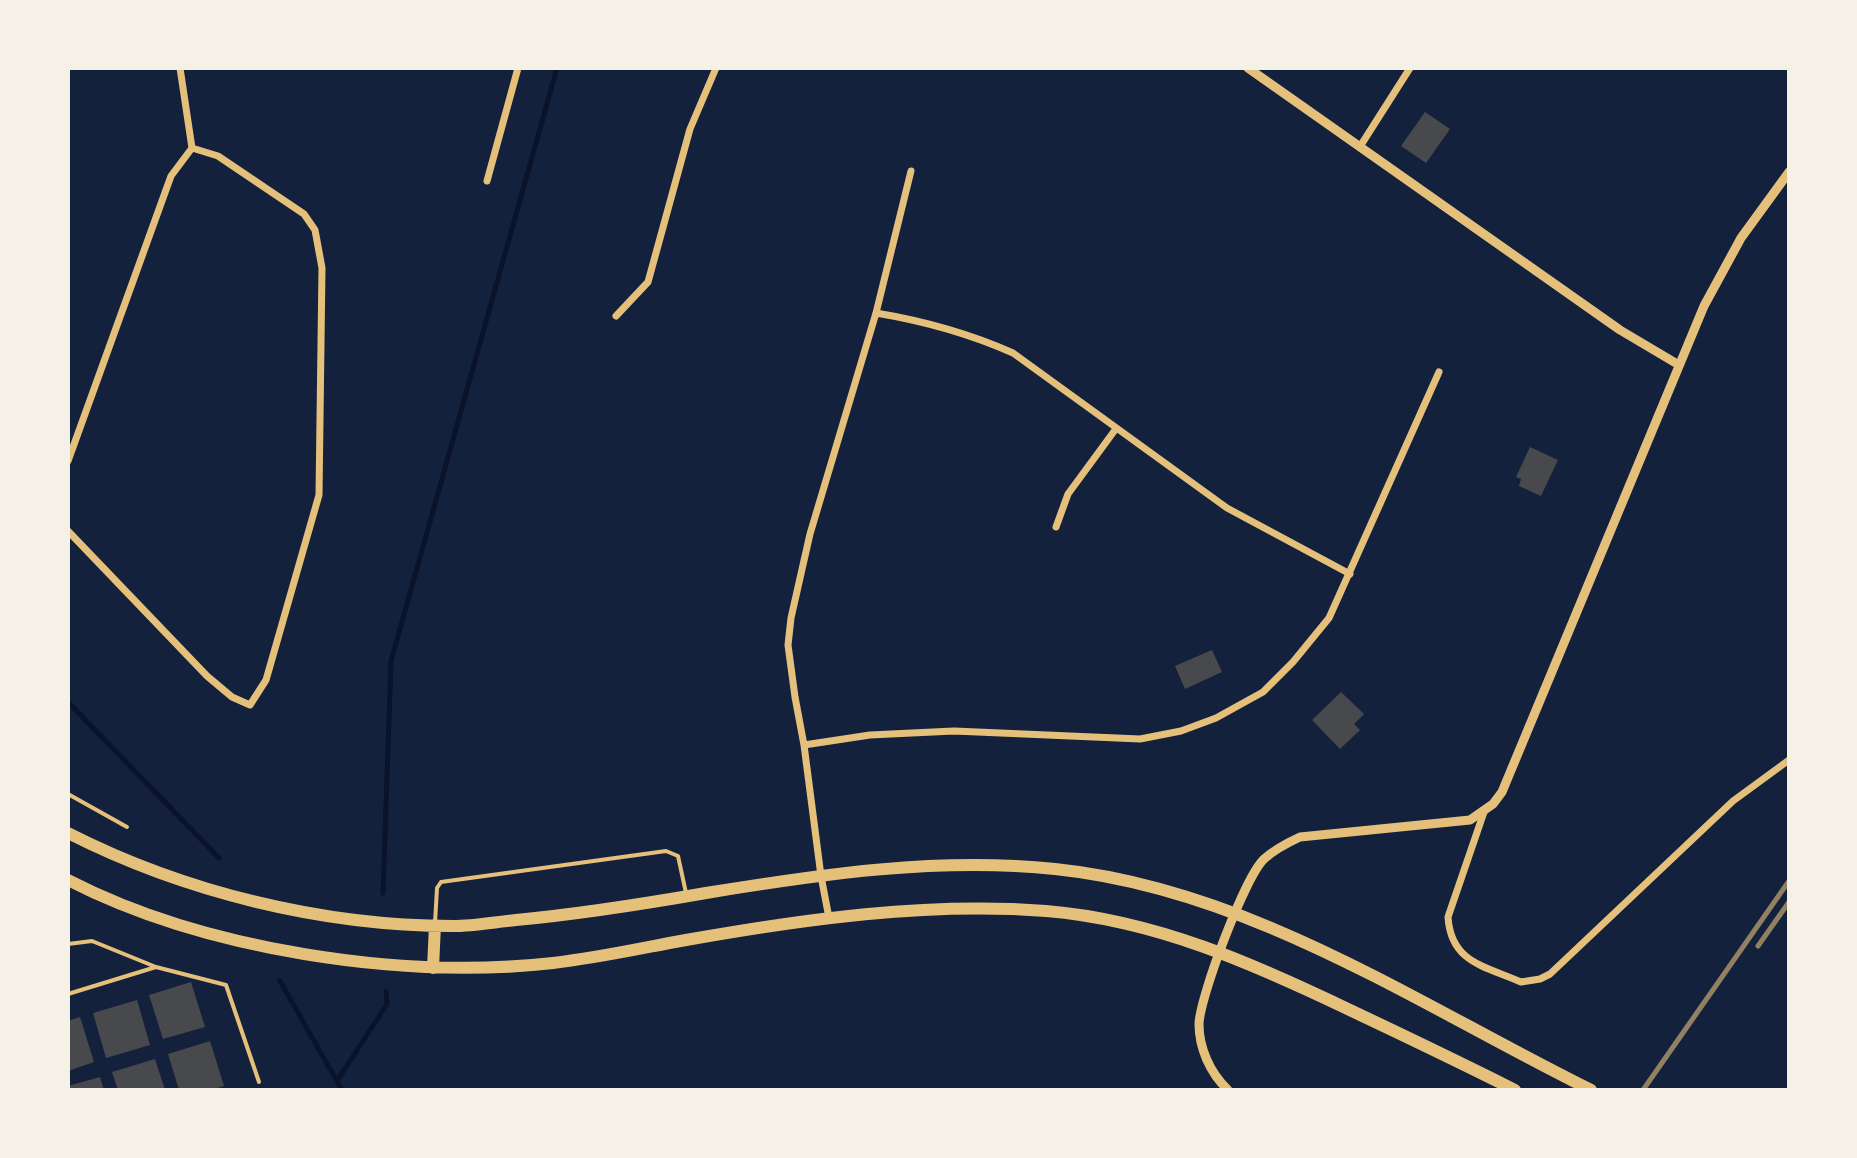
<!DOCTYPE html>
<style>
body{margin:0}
#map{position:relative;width:1857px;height:1158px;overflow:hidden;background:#14213d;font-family:Lora,serif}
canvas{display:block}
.frame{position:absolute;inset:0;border:70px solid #f6f1e7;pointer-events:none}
</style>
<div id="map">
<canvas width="1857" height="1158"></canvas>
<div class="frame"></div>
</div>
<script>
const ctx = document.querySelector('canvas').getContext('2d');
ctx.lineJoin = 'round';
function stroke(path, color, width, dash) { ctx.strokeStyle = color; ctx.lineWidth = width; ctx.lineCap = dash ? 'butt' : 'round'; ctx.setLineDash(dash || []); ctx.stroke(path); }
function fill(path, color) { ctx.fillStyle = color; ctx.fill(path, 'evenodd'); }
const stream = new Path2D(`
 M 68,702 L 219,858
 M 383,893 L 391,661 L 557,68
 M 280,981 L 342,1090
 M 337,1081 L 387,1004 L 386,991`);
const building = new Path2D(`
 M 1425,112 L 1450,129 L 1426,163 L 1401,146 Z
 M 1530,447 L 1558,460 L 1541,496 L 1519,486 L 1521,479 L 1516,477 Z
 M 1212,650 L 1222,672 L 1185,689 L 1175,666 Z
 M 1341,692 L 1364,714 L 1354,724 L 1360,730 L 1340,749 L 1312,720 Z
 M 191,982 L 205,1027 L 163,1039 L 149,995 Z
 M 137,1000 L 150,1045 L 106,1058 L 93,1013 Z
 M 80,1017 L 94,1062 L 68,1071 L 68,1021 Z
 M 210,1041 L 224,1086 L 211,1090 L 179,1090 L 168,1054 Z
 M 155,1059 L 165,1090 L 118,1090 L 112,1072 Z
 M 100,1077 L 104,1090 L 68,1090 L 68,1086 Z`);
const service = new Path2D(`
 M 68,794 L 127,827
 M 435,923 L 437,888 L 441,882 L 666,851 L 678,856 L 686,893
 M 68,944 L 92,941 L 156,967
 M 68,994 L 156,967 L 226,985 L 259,1082`);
const minor = new Path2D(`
 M 1361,145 L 1410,68
 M 487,181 L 518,68
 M 876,313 C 924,321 968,333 1013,353 L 1227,508 L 1350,574
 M 616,316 L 648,282 L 690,129 L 716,68
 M 68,461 L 171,176 L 192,148 L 180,68
 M 1056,527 L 1068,494 L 1115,430
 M 68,531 L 207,676 L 232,697 L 250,705 L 266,680 L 319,495 L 322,268 L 315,230 L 304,214 L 218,156 L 192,148
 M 804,745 L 870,735 L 954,731 L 1140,739 L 1181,731 L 1216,718 L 1263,692 L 1293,662 L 1329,618 L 1439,372
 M 1484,812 L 1448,917 C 1451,963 1485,966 1521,982 L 1540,979 L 1550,974 L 1733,801 L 1789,760
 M 829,918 L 821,876 L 804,745 L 795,697 L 788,645 L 791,618 L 810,534 L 876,313 L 911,171`);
const tertiary = new Path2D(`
 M 1248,68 L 1620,330 L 1679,365
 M 1228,1090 C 1210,1073 1199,1048 1199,1024 C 1200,996 1245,877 1264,859 C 1275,849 1287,843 1300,837 L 1470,820 L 1493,804 L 1502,792 L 1704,306 L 1741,238 L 1789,172`);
const primary = new Path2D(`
 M 68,833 C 184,892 322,926 453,926 C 474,926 495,922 516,920 C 580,914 643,904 706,893 C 822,874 938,857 1055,869 C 1250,889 1419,1005 1591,1090
 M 68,880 C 204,950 401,980 553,963 C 598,958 642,948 686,940 C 805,919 925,902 1046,911 C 1156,920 1254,964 1352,1011 C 1407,1037 1461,1063 1515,1090
 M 433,968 L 435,925`);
const rail = new Path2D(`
 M 1758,946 L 1789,902
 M 1643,1090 L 1789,881`);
stroke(stream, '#0b132b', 5);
fill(building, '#48494c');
stroke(service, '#e5c07b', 4);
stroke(minor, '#e5c07b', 7);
stroke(tertiary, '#e5c07b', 9);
stroke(primary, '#e5c07b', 12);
stroke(rail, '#918062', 5);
</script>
